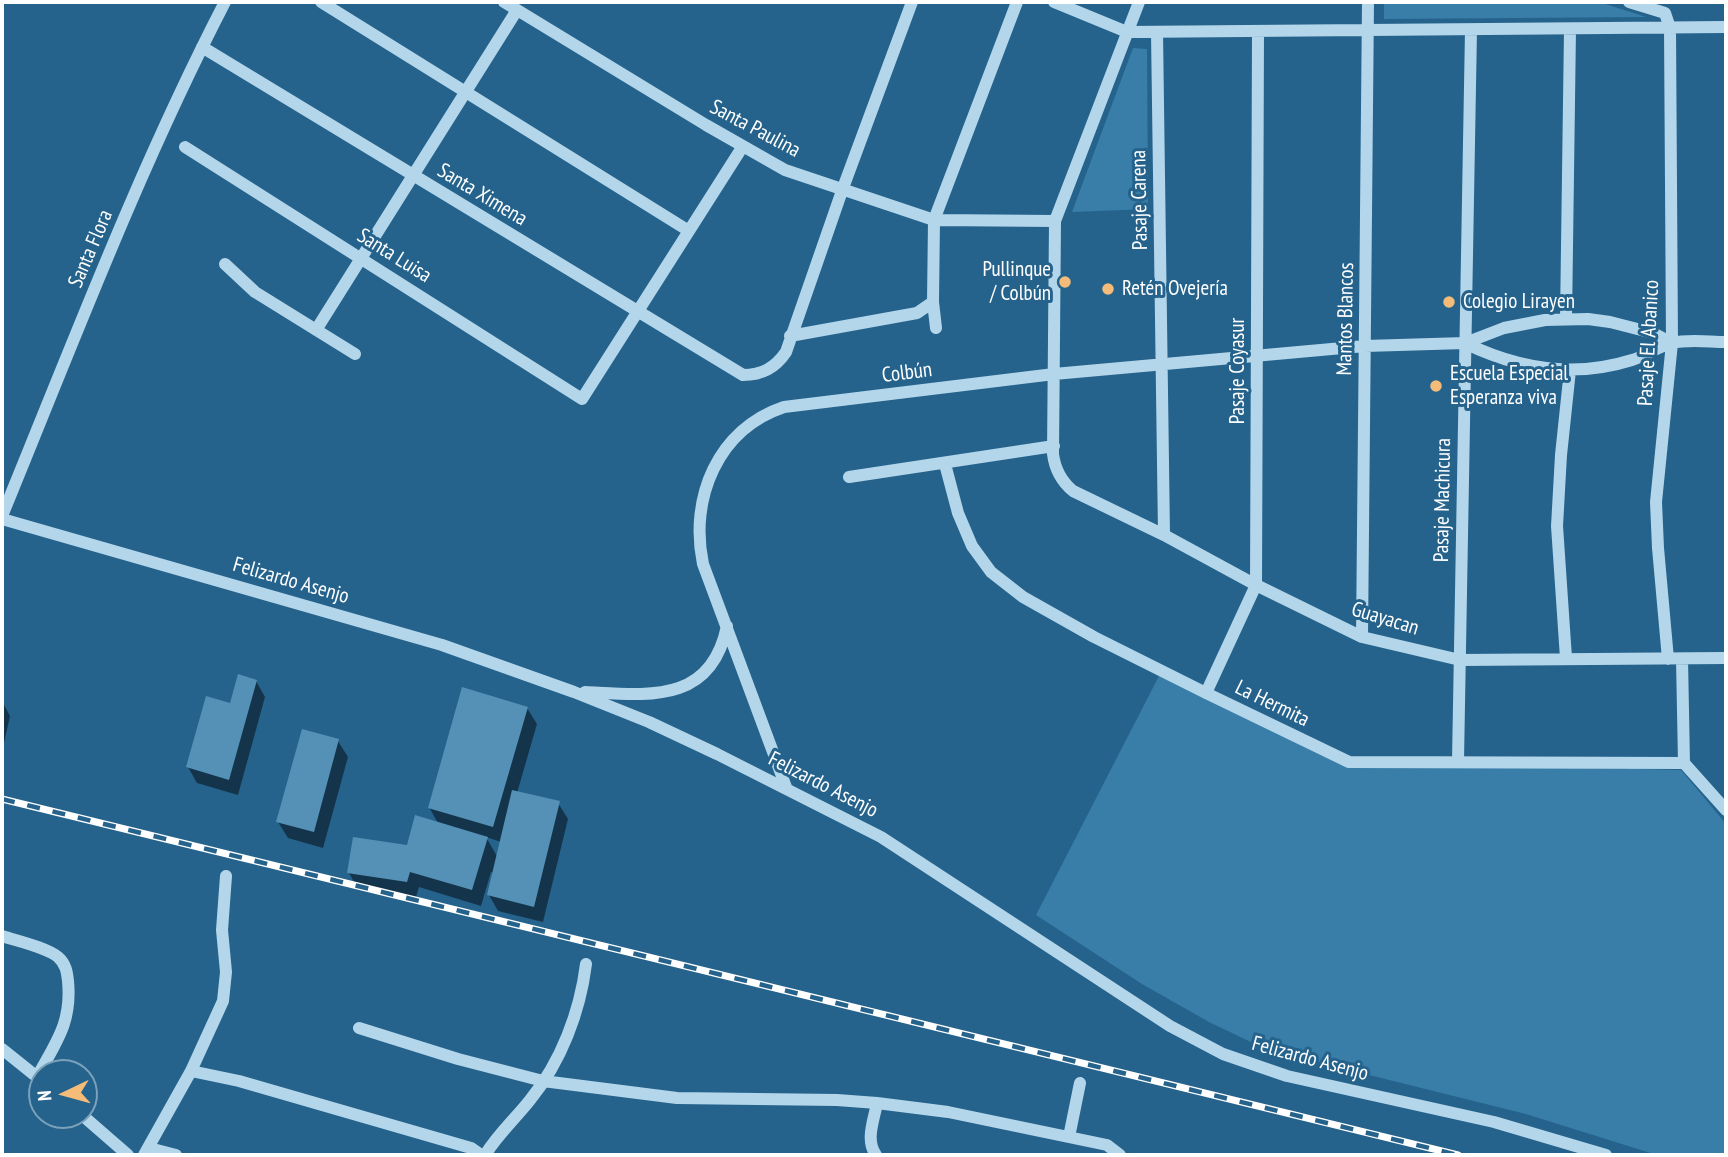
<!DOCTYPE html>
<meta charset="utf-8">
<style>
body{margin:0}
#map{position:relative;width:1728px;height:1157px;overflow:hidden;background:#25638c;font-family:"PT Sans Narrow",sans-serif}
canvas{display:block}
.frame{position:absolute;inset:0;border:4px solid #fff;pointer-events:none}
.north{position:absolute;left:28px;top:1059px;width:70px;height:70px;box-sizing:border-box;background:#25638c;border:2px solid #7ca1ba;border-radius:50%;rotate:265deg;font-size:19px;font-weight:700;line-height:28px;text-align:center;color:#fff}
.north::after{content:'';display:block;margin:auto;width:24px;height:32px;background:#f4bc78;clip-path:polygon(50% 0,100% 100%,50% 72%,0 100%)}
</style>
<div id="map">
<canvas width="1728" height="1157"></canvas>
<div class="frame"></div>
<div class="north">N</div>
</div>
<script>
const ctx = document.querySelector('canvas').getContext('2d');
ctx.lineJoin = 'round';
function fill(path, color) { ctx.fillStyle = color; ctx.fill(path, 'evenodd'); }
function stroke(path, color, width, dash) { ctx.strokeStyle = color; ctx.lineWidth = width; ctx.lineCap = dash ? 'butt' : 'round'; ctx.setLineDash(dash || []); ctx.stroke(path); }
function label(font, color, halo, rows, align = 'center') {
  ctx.font = font + ' "PT Sans Narrow",sans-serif'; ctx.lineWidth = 6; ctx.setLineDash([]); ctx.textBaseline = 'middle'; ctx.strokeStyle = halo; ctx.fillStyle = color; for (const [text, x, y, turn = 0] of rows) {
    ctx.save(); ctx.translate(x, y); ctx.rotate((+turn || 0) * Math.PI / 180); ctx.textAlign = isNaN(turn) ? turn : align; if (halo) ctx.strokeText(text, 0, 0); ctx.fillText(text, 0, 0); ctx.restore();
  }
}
const green = new Path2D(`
 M 1384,2 L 1599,2 L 1646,17 L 1384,19 Z
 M 1133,48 L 1147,49 L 1148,209 L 1072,212 Z
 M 1159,676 L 1369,764 L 1628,769 L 1630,765 L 1639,769 L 1681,770 L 1726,824 L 1726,1155 L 1657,1155 L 1526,1114 L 1337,1067 L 1253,1043 L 1209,1022 L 1142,984 L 1036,915 Z`);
const shadow = new Path2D(`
 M 256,681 L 265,697 L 238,795 L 197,783 L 188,767 L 231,705 Z
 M 2,701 L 10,716 L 2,752 Z
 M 527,708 L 537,724 L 517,793 L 558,803 L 568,819 L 543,922 L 498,911 L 489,895 L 494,873 L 491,872 L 481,906 L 419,887 L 416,897 L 358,889 L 349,873 L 408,847 L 439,825 L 429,807 ZM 486,837 L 501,842 L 498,858 Z
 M 338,741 L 348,757 L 323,848 L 288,838 L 278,822 Z`);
const building = new Path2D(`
 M 238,674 L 257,680 L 229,780 L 186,767 L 206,696 L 230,703 Z
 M 462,687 L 528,707 L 493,827 L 428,808 Z
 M 302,729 L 339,739 L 314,832 L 276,822 Z
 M 512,790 L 560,801 L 534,907 L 487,895 Z
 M 415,815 L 488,837 L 472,890 L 410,872 L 407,882 L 347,873 L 353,837 L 407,845 Z`);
const minor = new Path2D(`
 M 321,2 L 689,231
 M 504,2 L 706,125 L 785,170 L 934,220 L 1055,221
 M 1054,2 L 1127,32 L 1726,27
 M 1139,2 L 1055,221 L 1053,454 C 1055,470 1061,481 1073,491 L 1164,535 L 1256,585 L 1362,637 L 1460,660 L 1726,658
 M 1629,2 L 1665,13 L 1670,28 L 1672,343 L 1656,502 L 1658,548 L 1668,659
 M 1157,32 L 1164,535
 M 202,47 L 743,375 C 762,375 775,368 786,352 L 843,188 L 912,2
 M 185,147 L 582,399 L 743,146
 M 225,264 L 255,292 L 355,354
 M 1566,319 L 1570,29
 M 936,328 L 933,302 L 934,220 L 1017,2
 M 316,330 L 517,10
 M 790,336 L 917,313 L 933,302
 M 1465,343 C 1518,369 1575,378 1632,360 C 1646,356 1659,346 1672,343 C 1688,339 1709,342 1726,342
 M 945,464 L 958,513 L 972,546 L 991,572 L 1023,597 L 1094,637 L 1206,693 L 1349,762 L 1684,763 L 1726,810
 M 849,477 L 1054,446
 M 2,516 C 73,343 139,168 225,2
 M 2,519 L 442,645 L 574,692 L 649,722 L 717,754 L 881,837 L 1170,1026 L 1223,1054 L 1287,1076 L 1494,1122 L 1606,1155
 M 1362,637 L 1368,2
 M 1566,658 L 1557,526 L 1561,455 L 1570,370
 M 1682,659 L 1684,763
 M 585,692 C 647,695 711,705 727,626
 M 1206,693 L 1256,585 L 1258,31
 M 1458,761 L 1471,30
 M 786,787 L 703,564 C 689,498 718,429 784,407 L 1054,374 L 1365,346 L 1465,343 L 1504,328 L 1545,320 L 1588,319 L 1610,322 L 1653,333 L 1672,343
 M 2,936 C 17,941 46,947 58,957 C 66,964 67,972 68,981 C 72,1023 56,1042 37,1077
 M 359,1028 L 458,1059 L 543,1081 L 677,1098 L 837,1100 L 877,1103 L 948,1112 L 1107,1145 L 1120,1155
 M 2,1049 L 42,1081
 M 191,1071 L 239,1081 L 471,1148 L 481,1155
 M 82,1115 L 128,1155
 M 1069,1137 L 1080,1083
 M 149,1148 L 176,1155
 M 144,1155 L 191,1071 L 223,1001 L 226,972 L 222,930 L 226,876
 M 485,1155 C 498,1134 515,1119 530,1100 C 561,1062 580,1012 586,964
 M 876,1155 C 865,1140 874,1120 877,1103`);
const rail = new Path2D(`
 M 2,799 L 1458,1155`);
const markers = [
 [1065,282,7,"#f4bc78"],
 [1108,289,7,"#f4bc78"],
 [1449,302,7,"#f4bc78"],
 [1436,386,7,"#f4bc78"]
];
const streetNames = [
 ["Santa Paulina",755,129,28],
 ["Santa Ximena",482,195,31],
 ["Pasaje Carena",1140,200,-91],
 ["Santa Flora",91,249,-67],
 ["Santa Luisa",394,256,32],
 ["Mantos Blancos",1346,319,-89],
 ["Pasaje El Abanico",1649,343,-87],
 ["Pasaje Coyasur",1238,371,-90],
 ["Colbún",907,373,-7],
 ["Pasaje Machicura",1443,500,-89],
 ["Felizardo Asenjo",291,581,16],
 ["Guayacan",1385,619,17],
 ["La Hermita",1272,704,26],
 ["Felizardo Asenjo",823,785,27],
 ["Felizardo Asenjo",1310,1059,15]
];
const poiNames = [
 ["Pullinque",1051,270,"right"],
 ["/ Colbún",1051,294,"right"],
 ["Retén Ovejería",1122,289],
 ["Colegio Lirayen",1463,302],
 ["Escuela Especial",1450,374],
 ["Esperanza viva",1450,398]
];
fill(green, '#397ea9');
fill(shadow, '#0007');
fill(building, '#5591b7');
stroke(minor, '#b4d6ea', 12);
stroke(rail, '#fff', 7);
stroke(rail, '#25638c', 4.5, [13]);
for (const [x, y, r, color] of markers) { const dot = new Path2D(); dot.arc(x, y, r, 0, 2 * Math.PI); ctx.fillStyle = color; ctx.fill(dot); stroke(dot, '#25638c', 2.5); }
label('21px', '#fff', '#25638c', streetNames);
label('21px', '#fff', '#25638c', poiNames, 'left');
</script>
